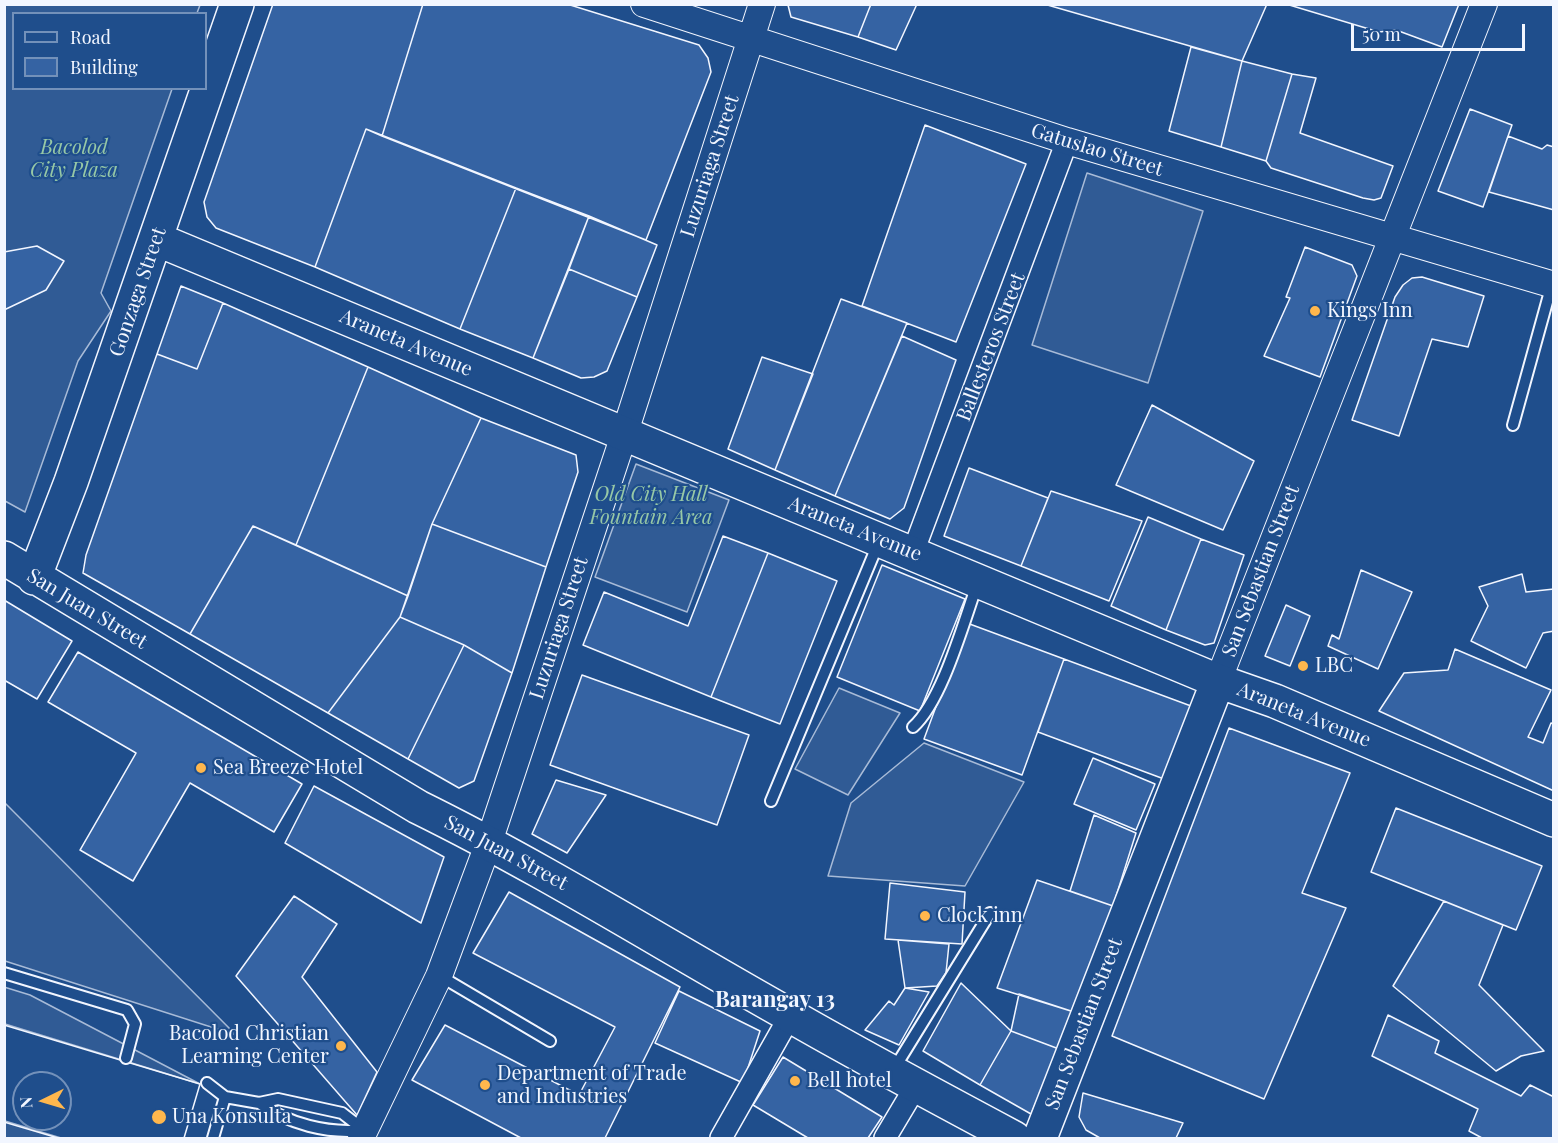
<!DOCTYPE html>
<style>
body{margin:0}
#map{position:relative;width:1558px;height:1143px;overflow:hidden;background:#1f4e8c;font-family:"Playfair Display",serif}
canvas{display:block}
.frame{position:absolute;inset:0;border:6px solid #f2f6ff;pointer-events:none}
.legend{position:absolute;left:12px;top:12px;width:195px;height:78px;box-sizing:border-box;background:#1f4e8c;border:2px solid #7391ba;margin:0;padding:8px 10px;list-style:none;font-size:18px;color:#f2f6ff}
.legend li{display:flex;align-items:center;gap:12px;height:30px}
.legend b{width:30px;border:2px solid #7391ba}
.north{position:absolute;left:12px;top:1071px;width:60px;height:60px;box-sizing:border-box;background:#1f4e8c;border:2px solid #7391ba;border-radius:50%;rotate:265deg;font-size:16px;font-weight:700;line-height:24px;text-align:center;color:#f2f6ff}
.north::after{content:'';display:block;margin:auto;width:21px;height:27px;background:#ffb74d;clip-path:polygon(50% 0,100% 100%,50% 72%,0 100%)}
.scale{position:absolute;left:1351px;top:24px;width:174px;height:27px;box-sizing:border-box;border:3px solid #f2f6ff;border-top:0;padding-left:8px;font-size:18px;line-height:21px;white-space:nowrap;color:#f2f6ff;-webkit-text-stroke:4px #1f4e8c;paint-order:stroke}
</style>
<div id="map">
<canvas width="1558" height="1143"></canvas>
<div class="frame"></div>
<ul class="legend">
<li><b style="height:8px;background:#1f4e8c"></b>Road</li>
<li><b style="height:16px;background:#3563a3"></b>Building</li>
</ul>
<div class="north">N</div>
<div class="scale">50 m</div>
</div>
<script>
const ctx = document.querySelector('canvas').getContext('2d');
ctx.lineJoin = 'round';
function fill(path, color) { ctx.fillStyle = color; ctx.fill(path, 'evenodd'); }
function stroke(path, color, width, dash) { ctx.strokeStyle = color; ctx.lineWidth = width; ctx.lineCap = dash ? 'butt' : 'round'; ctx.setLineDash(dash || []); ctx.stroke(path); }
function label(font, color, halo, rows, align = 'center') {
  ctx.font = font + ' "Playfair Display",serif'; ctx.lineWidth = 4.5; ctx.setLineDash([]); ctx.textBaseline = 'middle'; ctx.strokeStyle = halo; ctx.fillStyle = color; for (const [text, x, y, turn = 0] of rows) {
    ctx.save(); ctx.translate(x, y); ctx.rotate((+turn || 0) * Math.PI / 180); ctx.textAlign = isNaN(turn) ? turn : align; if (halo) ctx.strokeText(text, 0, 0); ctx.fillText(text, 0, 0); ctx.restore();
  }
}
const built = new Path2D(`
 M 5,5 L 200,5 L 197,13 L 14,14 L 14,88 L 172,89 L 101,293 L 111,311 L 78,361 L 25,512 L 5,501 Z
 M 1087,173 L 1203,211 L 1148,383 L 1032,345 Z
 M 636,464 L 729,500 L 687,612 L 595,577 Z
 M 839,688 L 900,713 L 848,795 L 795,769 Z
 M 924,743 L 1024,782 L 965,886 L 828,876 L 851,803 Z
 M 5,803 L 236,1035 L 5,961 Z
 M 4,987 L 30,995 L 200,1084 L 5,1024 Z
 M 5,1121 L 61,1138 L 5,1138 Z`);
const building = new Path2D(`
 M 273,4 L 423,4 L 382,136 L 366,129 L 315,267 L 216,228 L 207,217 L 204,202 Z
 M 423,4 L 567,4 L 699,45 L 708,58 L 711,72 L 646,240 L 382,136 Z
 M 871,4 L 917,4 L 896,50 L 858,37 Z
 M 871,4 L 858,37 L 791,17 L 788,5 Z
 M 1044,4 L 1267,4 L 1242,61 Z
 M 1286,4 L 1459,4 L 1442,47 L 1396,30 L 1379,32 Z
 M 1191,47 L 1242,61 L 1221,147 L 1169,131 Z
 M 1242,61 L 1292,74 L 1266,161 L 1221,147 Z
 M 1292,74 L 1316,78 L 1300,133 L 1393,166 L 1381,198 L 1374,200 L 1363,198 L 1271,168 L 1266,161 Z
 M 1470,109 L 1512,125 L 1483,207 L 1438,191 Z
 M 925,125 L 1026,164 L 956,342 L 862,306 Z
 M 366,129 L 516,188 L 460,329 L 315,267 Z
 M 1508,136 L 1542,149 L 1547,145 L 1554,147 L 1554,210 L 1489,192 Z
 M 516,188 L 589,216 L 533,358 L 460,329 Z
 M 589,216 L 657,245 L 637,297 L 569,269 Z
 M 37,246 L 64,261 L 46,290 L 4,310 L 4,252 Z
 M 1305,247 L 1352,265 L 1357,276 L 1320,377 L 1264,356 L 1290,298 L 1286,297 Z
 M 569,269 L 637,297 L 607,371 L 594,377 L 581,378 L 533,358 Z
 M 1422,277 L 1484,296 L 1468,347 L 1432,339 L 1399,436 L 1352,420 L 1395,297 L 1403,285 L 1412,278 Z
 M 181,286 L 223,303 L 197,369 L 157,354 Z
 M 841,299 L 907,323 L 835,496 L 775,470 Z
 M 223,303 L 368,367 L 296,545 L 253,526 L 190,634 L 83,573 L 86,555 L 157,354 L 197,369 Z
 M 902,336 L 956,360 L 904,508 L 890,519 L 835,496 Z
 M 762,357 L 813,374 L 775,470 L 728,449 Z
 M 368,367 L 481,418 L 432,524 L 408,596 L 296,545 Z
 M 1152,405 L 1254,461 L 1223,530 L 1116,485 Z
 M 481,418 L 576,455 L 578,472 L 546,567 L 432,524 Z
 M 969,468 L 1048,498 L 1021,566 L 944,536 Z
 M 1051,491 L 1142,521 L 1109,601 L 1021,566 Z
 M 1148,517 L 1201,539 L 1166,630 L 1111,606 Z
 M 432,524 L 546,567 L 512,673 L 464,645 L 400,617 Z
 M 253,526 L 408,596 L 400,617 L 328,713 L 190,634 Z
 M 723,536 L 768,553 L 711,697 L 583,645 L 604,592 L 688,626 Z
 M 1201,539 L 1244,555 L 1214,643 L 1205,645 L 1166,630 Z
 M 768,553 L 837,581 L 780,724 L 711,697 Z
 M 882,565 L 965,599 L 920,711 L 837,677 Z
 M 1361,570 L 1412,592 L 1378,669 L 1328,646 L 1332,635 L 1339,639 Z
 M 1522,574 L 1526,592 L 1554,589 L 1554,631 L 1543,633 L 1526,668 L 1471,641 L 1488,606 L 1479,587 Z
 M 4,600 L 72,641 L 37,699 L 4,680 Z
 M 1286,605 L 1310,616 L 1290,666 L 1265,656 Z
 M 400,617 L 464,645 L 408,759 L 328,713 Z
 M 967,623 L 1064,659 L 1022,775 L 924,739 Z
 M 464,645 L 512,673 L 474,781 L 459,788 L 408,759 Z
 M 1455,649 L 1551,690 L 1528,737 L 1543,743 L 1551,723 L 1554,724 L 1554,791 L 1379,711 L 1404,673 L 1448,670 Z
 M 78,652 L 302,784 L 274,832 L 190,783 L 133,881 L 80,850 L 136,753 L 48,702 Z
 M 1064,659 L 1191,706 L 1164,779 L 1038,732 Z
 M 582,675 L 749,735 L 717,825 L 550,765 Z
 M 1229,728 L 1350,773 L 1302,893 L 1346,908 L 1264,1099 L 1112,1036 Z
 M 1093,758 L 1155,784 L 1136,830 L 1074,804 Z
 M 556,780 L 606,795 L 567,853 L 532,834 Z
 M 314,786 L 444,857 L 421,923 L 285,843 Z
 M 1396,808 L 1542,866 L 1516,930 L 1371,872 Z
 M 1094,815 L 1136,833 L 1113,906 L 1070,891 Z
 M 1037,880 L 1113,906 L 1074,1012 L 997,988 Z
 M 890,883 L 965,892 L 962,944 L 885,939 Z
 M 509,892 L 680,987 L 605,1138 L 521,1138 L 412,1080 L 445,1025 L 579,1095 L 615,1027 L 473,953 Z
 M 294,896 L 337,924 L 302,977 L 377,1072 L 357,1115 L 236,976 Z
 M 1444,901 L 1503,925 L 1479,985 L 1544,1051 L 1521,1056 L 1496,1071 L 1393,986 Z
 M 898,940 L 949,944 L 946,973 L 937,986 L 905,988 Z
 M 961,983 L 1011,1031 L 980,1085 L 923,1051 Z
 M 905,988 L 929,992 L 899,1045 L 865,1030 L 889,1001 L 894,1005 Z
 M 679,991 L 760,1031 L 743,1083 L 655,1043 Z
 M 1019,994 L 1074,1012 L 1059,1049 L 1011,1031 Z
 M 1388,1015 L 1439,1041 L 1435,1053 L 1521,1096 L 1530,1085 L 1554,1097 L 1554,1138 L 1482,1138 L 1469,1131 L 1478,1109 L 1372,1056 Z
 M 4,1025 L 200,1084 L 184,1138 L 58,1138 L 4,1122 ZM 24,1083 L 60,1083 L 60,1119 L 24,1119 Z
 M 4,1025 L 200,1084 L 184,1138 L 58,1138 L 4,1122 ZM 24,1083 L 60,1083 L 60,1119 L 24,1119 Z
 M 1011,1031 L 1059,1049 L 1031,1114 L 980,1085 Z
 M 783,1057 L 882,1117 L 868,1138 L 808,1138 L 753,1105 Z
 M 1083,1093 L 1183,1123 L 1176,1138 L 1100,1138 L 1086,1130 L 1079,1117 Z`);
const service = new Path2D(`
 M 1513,425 L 1552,284
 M 913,727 C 942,701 963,624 977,585
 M 771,801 L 878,544
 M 4,973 L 127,1010 L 135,1024 L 126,1058
 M 440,976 L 550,1041
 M 894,1069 L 990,913
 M 207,1083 L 225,1097 L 213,1138
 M 225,1097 L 259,1103
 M 278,1099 L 342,1113 L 364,1130 C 327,1134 289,1124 259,1103 Z`);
const minor = new Path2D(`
 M 913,552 L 1067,141
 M 721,1138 L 790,1016
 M 885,1138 L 916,1086`);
const tertiary = new Path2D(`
 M 644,4 L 1067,141 L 1554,285
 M 1218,681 L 1484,4
 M 361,1138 L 439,976 L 489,842 L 625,432 L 762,4`);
const primary = new Path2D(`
 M 156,239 L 1218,681 L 1275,701 L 1554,820
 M 4,558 L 418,807 C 546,870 666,946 791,1016 C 864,1058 939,1098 1014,1138
 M 34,578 L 71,482 L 237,4
 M 1040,1138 L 1218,681`);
const markers = [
 [1315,311,6,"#ffb74d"],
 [1303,666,6,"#ffb74d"],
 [201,768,6,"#ffb74d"],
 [925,916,6,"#ffb74d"],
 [341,1046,6,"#ffb74d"],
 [795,1081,6,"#ffb74d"],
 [485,1085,6,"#ffb74d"],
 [159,1117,8,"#ffb74d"]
];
const parkNames = [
 ["Bacolod",74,148],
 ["City Plaza",74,171],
 ["Old City Hall",651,495],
 ["Fountain Area",651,518]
];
const streetNames = [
 ["Gatuslao Street",1097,150,17],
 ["Luzuriaga Street",710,166,-72],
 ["Gonzaga Street",138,292,-71],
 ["Araneta Avenue",406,343,23],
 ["Ballesteros Street",991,347,-69],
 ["Araneta Avenue",855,529,22],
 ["San Sebastian Street",1261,571,-69],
 ["San Juan Street",87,609,31],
 ["Luzuriaga Street",559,628,-72],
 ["Araneta Avenue",1304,715,22],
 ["San Juan Street",506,853,28],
 ["San Sebastian Street",1084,1024,-69]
];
const poiNames = [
 ["Kings Inn",1327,311],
 ["LBC",1315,666],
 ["Sea Breeze Hotel",213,768],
 ["Clock inn",937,916],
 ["Bacolod Christian",329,1034,"right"],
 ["Learning Center",329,1057,"right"],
 ["Department of Trade",497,1074],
 ["and Industries",497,1097],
 ["Bell hotel",807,1081],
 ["Una Konsulta",172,1117]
];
const quarterNames = [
 ["Barangay 13",775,1000]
];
fill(built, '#305b95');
stroke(built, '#a8bbd7', 1.5);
fill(building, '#3563a3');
stroke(building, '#f2f6ff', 1.5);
stroke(service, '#f2f6ff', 14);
stroke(minor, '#f2f6ff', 24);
stroke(tertiary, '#f2f6ff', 28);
stroke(primary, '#f2f6ff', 36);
stroke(service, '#1f4e8c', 10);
stroke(minor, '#1f4e8c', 21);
stroke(tertiary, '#1f4e8c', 26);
stroke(primary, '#1f4e8c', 33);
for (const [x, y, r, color] of markers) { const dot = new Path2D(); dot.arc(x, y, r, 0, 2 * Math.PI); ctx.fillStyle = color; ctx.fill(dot); stroke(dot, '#1f4e8c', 2); }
label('italic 20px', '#97c8a6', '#1f4e8c', parkNames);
label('20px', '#f2f6ff', '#1f4e8c', streetNames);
label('20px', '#f2f6ff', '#1f4e8c', poiNames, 'left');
label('bold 22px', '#f2f6ff', '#1f4e8c', quarterNames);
</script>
